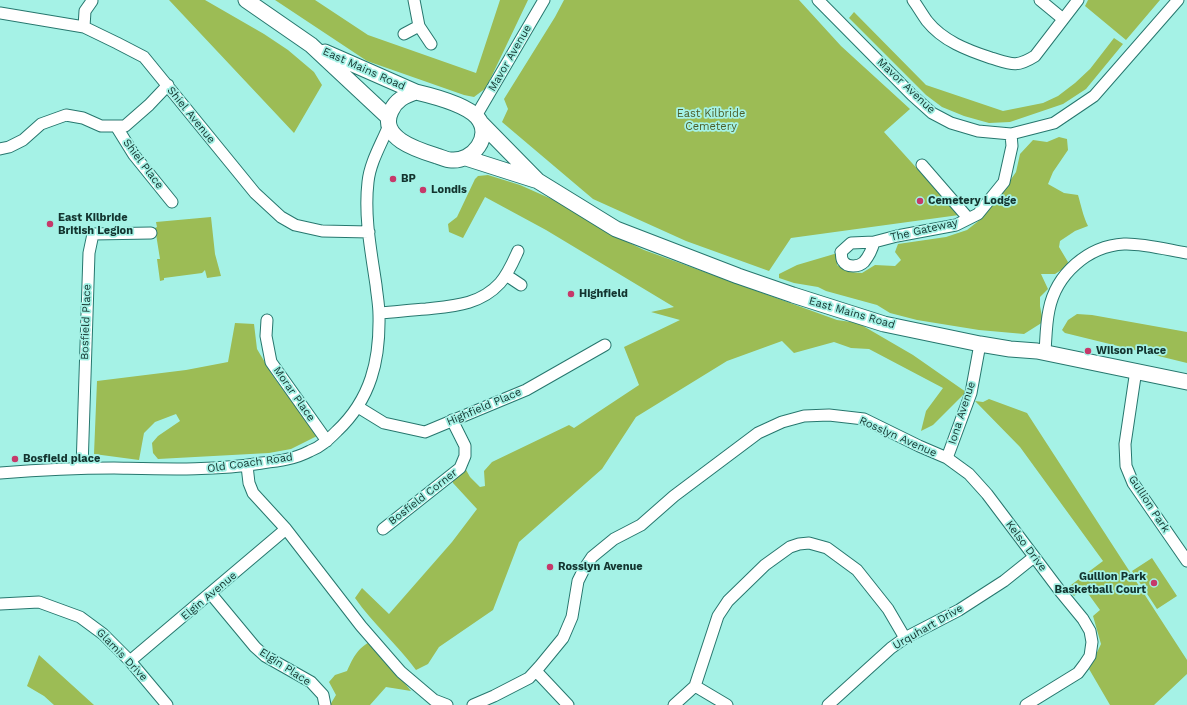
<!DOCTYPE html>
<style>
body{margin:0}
canvas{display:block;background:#a5f2e6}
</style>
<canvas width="1187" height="705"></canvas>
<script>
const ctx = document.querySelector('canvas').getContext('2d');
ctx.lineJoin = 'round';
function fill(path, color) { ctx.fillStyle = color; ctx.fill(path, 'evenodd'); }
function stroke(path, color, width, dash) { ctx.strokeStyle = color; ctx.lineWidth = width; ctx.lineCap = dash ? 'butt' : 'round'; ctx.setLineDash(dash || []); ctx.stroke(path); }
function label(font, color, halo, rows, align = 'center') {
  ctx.font = font + ' "Work Sans",sans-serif'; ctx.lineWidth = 3.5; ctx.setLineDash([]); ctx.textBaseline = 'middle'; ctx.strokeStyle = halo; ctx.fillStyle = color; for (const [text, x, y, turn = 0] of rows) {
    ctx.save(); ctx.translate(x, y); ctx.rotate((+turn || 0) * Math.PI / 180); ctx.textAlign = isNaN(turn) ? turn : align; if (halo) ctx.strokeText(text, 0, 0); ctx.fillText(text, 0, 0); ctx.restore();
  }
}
const green = new Path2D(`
 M 169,0 L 205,0 L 264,34 L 288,50 L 314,72 L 322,85 L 294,133 Z
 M 275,0 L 315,0 L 368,35 L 476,73 L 500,0 L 528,0 L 486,88 L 474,97 L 464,95 L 367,61 Z
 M 564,0 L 799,0 L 841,46 L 910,109 L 884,132 L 959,215 L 791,238 L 769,271 L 686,241 L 593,199 L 502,122 L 508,109 L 504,99 L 555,17 Z
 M 1088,0 L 1160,0 L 1126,40 L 1085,6 Z
 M 854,12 L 926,85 L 1003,111 L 1043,103 L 1058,96 L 1075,83 L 1090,69 L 1114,38 L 1123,44 L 1086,89 L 1063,104 L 1010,122 L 989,123 L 964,116 L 942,107 L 926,95 L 849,18 Z
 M 1059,137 L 1067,139 L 1068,150 L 1053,172 L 1048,184 L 1064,193 L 1078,195 C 1081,205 1083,216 1088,226 L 1075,231 L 1060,241 L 1059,247 L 1068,262 L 1066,267 L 1055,274 L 1041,274 L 1048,289 L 1040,297 L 1040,306 L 1043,322 L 1024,334 L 979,330 L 917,320 L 890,313 L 877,305 L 826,291 L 818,287 L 794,283 L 779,278 L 779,274 L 797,265 L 841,252 L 837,265 L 849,272 L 862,273 L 875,265 L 895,266 L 901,260 L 895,252 L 898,244 L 946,237 L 967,230 L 981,219 L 1001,194 L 1016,172 L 1020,154 L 1033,140 L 1047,142 Z
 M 488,175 L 520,185 L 556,201 L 615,236 L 644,250 L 837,320 L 858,323 L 913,355 L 966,392 L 933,425 L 921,431 L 926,411 L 943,388 L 869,349 L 851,348 L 834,342 L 794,353 L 782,341 L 727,361 L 636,417 L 602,469 L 519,542 L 493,610 L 439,647 L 428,664 L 416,670 C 397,644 373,624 355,598 L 362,588 L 389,614 L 452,542 L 477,509 L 453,483 L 452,479 L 465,468 L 470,477 L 480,487 L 485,486 L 484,471 L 492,462 L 569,425 L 574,428 L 639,385 L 624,347 L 680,320 L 651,312 L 674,307 L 546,230 L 485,197 L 463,238 L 449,232 L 448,224 L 457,217 L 475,179 L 478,176 Z
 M 211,217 L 215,254 L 221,276 L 207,278 L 205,270 L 202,273 L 164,278 L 164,280 L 160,281 L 157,259 L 160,259 L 155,228 L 157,227 L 156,222 Z
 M 1077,314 L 1092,315 L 1187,332 L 1187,363 L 1065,333 L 1062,330 L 1068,320 Z
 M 235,323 L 254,324 L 257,349 L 273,376 L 317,436 L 291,449 L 269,453 L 158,459 L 153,453 L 152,443 L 158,436 L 180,421 L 176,414 L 155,422 L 144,433 L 139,460 L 94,454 L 97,381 L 186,370 L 228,362 Z
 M 989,399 L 1027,413 L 1187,660 L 1187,674 L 1154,705 L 1110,705 L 1089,669 L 1101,644 L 1093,616 L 1100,610 L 1084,588 L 1074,596 L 1067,588 L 1103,561 L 1020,447 L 975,401 L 983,402 Z
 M 1152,558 L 1177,596 L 1157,609 L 1132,571 Z
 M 371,641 L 411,691 L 386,687 L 370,705 L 330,705 L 336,695 L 329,682 L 335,675 L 347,671 C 354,656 357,649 371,641 Z
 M 39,655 L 94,705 L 54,705 L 44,696 L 27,686 Z`);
const minor = new Path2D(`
 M 414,0 L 419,26 L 431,44
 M 818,0 L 912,95 L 932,113 L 951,123 L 978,131 L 1011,134 L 1054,123 L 1094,96 L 1178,0
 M 913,0 C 918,7 922,14 927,21 C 943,41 967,50 991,58 C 1011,64 1016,68 1035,56 L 1078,0
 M 1040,0 L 1063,19
 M 0,13 L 84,27 L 117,43 L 144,57 L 255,193 L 281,217 L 295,225 L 322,231 L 369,232
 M 84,27 L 85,11 L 92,1
 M 404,34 L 419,26
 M 476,116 L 544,0
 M 116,126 L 134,155 L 172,202
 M 0,149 L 9,147 L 23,140 L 41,124 L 66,115 L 83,118 L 101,126 L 125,126 L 149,105 L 168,85
 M 922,165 L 968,218
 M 874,242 C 872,250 869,256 864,262 C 859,267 847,268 843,261 C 841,259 842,255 841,252 L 851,243 L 874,242 L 897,236 L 956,225 L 978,214 L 1004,182 L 1012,146 L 1011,134
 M 506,275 L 521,285
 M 379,313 C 395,312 410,310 426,309 C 453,306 480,305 500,283 C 508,274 513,262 518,251
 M 267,320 L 266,336 L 271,362 L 327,441
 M 1045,352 C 1046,338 1046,324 1049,310 C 1056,274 1088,246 1124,244 C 1141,243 1169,250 1187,253
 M 1136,370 L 1125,444 L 1126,466 L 1133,483 L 1187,561
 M 358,407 L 384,423 L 425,432 L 526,390 L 605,345
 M 947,458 L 971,393 L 980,344
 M 247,466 L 249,483 L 253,493 L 286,529 L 361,626 L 401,672 L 434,700 L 447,705
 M 82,468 L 89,253 L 93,234 L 151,233
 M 0,473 C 38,470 76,468 114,468 C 164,469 213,471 262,463 C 279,461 295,459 310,451 C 321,447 329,439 337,431 C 371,399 380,360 379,315 C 379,305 377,295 376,285 C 371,251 364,216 368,182 C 370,162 382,143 389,125
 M 383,529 L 460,468 L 465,456 L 465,446 L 452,420
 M 211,594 L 255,647 L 265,656 L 311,682 L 323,695 L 325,705
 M 0,604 L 39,602 L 80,617 L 103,634 L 130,661 L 167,705
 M 130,661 L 286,529
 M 536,671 L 568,705
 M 695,686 L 727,705
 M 473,705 L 494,696 L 529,678 L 540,666 L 563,638 L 572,617 L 578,581 L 584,569 L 592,557 L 614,539 L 641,525 L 674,496 L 758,433 L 782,422 L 804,416 L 829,415 L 864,419 L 919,446 L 947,458 L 969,474 L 987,494 L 1060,591 L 1083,619 L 1090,631 L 1092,642 L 1090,656 L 1084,665 L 1078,673 L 1026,705
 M 674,705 L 695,686 L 718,616 L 728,601 L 765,565 L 790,547 L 799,544 L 809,543 L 827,548 L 857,570 L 888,609 L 905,638
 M 828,705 L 891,648 L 905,638 L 959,610 L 1004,581 L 1034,557`);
const major = new Path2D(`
 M 246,0 L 311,45 L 388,117
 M 325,52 L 416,92
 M 416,92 C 433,96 465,104 477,117 C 493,136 473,162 451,160 C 446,160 441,157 437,156 C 418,150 378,138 391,111 C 396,100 404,96 416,92 Z
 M 481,123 L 538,181 L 616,229 L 738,276 L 793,295 L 884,324 L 980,344 L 1010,349 L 1037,351 L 1187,382
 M 466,158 L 535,180`);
const markers = [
 [393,179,4,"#c6396a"],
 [423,190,4,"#c6396a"],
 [920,201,4,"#c6396a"],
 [50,224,4,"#c6396a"],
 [571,294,4,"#c6396a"],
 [1088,351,4,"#c6396a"],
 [15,459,4,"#c6396a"],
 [550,567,4,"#c6396a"],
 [1154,583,4,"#c6396a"]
];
const streetNames = [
 ["Mavor Avenue",510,58,-60],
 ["East Mains Road",364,69,24],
 ["Mavor Avenue",906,86,43],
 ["Shiel Avenue",191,115,51],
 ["Shiel Place",143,164,53],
 ["The Gateway",924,230,-13],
 ["East Mains Road",852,313,16],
 ["Bosfield Place",86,322,-88],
 ["Morar Place",294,394,55],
 ["Highfield Place",484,407,-23],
 ["Iona Avenue",962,413,-72],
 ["Rosslyn Avenue",898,437,24],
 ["Old Coach Road",250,463,-8],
 ["Bosfield Corner",423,497,-38],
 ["Gullion Park",1149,504,57],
 ["Kelso Drive",1026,546,53],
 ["Elgin Avenue",209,596,-40],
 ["Urquhart Drive",928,627,-30],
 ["Glamis Drive",122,655,46],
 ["Elgin Place",285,667,33]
];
const parkNames = [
 ["East Kilbride",711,114],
 ["Cemetery",711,127]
];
const poiNames = [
 ["BP",401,179],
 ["Londis",431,190],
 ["Cemetery Lodge",928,201],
 ["East Kilbride",58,218],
 ["British Legion",58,231],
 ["Highfield",579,294],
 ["Wilson Place",1096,351],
 ["Bosfield place",23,459],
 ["Rosslyn Avenue",558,567],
 ["Gullion Park",1146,577,"right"],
 ["Basketball Court",1146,590,"right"]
];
fill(green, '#9cbc55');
stroke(minor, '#27776e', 13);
stroke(major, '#27776e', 17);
stroke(minor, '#fff', 11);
stroke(major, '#fff', 15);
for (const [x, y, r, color] of markers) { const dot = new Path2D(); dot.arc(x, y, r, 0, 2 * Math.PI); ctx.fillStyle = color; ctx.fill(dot); stroke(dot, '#a5f2e6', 1.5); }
label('11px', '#13342f', '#a5f2e6', streetNames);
label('11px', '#4d5e29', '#a5f2e6', parkNames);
label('bold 11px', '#13342f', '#a5f2e6', poiNames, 'left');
</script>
